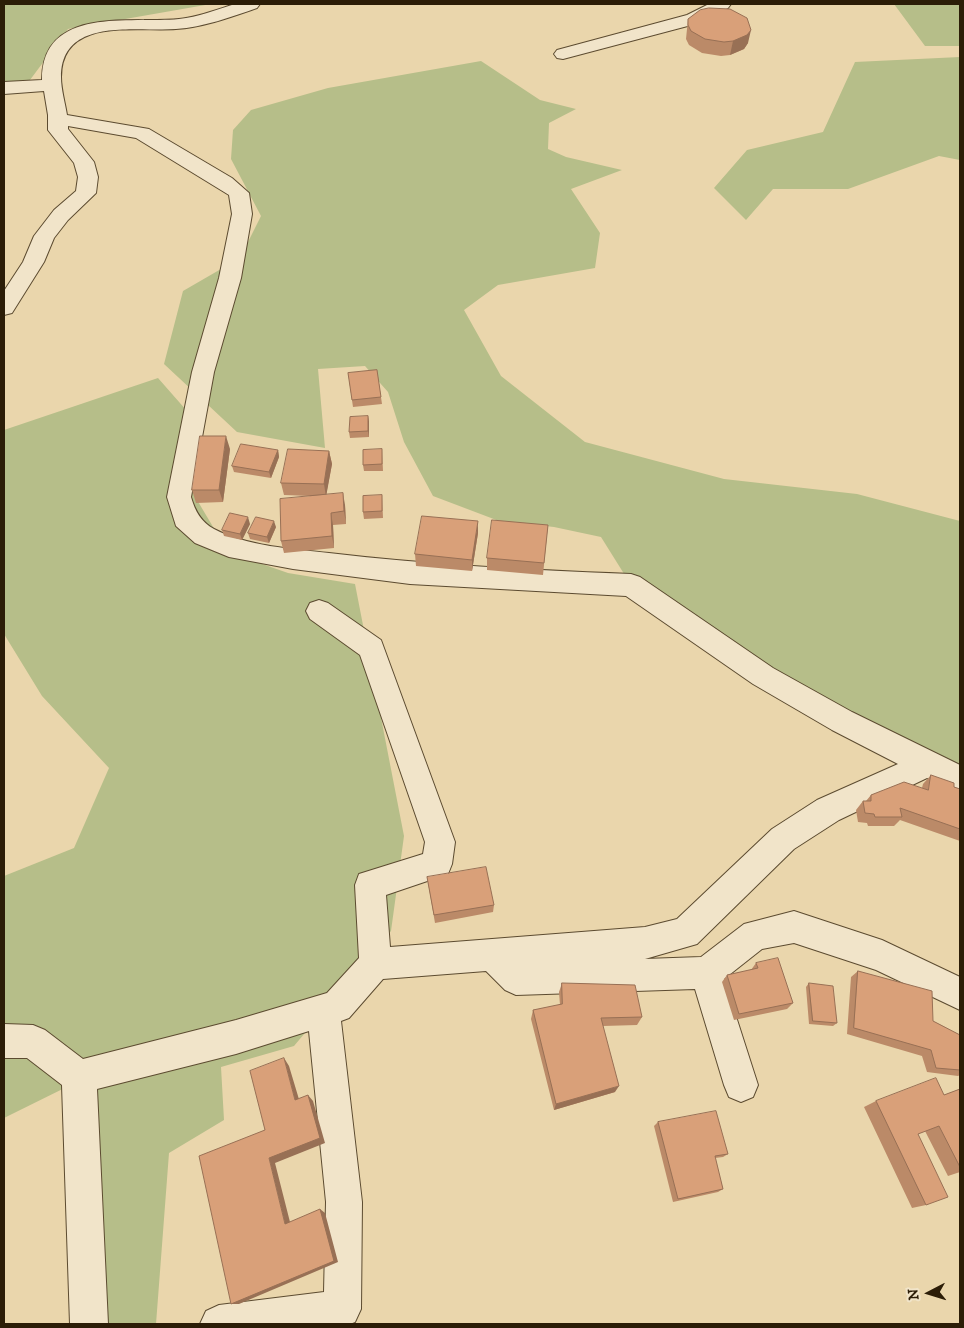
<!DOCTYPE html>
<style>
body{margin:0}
#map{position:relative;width:964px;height:1328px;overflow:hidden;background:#ead6ac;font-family:"IM FELL DW Pica",serif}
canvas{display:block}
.frame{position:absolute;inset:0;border:5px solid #2c1d07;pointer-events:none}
.north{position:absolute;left:904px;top:1268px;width:50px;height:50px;-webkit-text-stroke:4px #f1e4c9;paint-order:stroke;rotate:265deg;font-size:14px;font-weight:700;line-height:20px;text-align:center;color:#2c1d07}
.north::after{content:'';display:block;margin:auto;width:18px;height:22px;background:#2c1d07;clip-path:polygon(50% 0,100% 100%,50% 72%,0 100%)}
</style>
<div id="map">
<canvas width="964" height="1328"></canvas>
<div class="frame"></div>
<div class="north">N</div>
</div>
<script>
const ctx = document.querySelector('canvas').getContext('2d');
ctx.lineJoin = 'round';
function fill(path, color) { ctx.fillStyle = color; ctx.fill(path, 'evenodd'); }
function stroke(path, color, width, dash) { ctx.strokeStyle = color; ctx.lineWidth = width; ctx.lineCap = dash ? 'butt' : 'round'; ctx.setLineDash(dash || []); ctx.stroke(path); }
const green = new Path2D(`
 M 4,4 L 211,4 L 68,29 L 24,88 L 4,87 Z
 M 894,4 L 960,4 L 960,46 L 925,46 Z
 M 960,57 L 960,160 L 939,156 L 848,189 L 773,189 L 746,220 L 714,188 L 747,150 L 823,132 L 855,62 Z
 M 481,61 L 540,100 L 576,109 L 549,123 L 548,149 L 566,157 L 622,170 L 571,189 L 600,233 L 595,268 L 498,285 L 464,310 L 501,376 L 585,442 L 724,479 L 857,494 L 960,521 L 960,773 L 866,732 L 631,585 L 601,537 L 554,527 L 499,521 L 433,496 L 404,442 L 388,392 L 365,366 L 318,369 L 325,448 L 237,432 L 164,364 L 183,291 L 240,258 L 261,216 L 231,159 L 233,130 L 251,110 L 328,88 Z
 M 158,378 L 194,419 L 175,463 L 228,552 L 288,573 L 355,584 L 404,836 L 391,931 L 294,1046 L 221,1067 L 224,1120 L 169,1153 L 156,1324 L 76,1324 L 72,1322 L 97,1072 L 4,1118 L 4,876 L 74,848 L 109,768 L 42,696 L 4,634 L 4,430 Z`);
const minor = new Path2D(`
 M 235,4 L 260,4 L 257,8 C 231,17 204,27 176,29 C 137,32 61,16 61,77 C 61,90 65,102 67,115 L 149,129 L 232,178 L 249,193 L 252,214 L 241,278 L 214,372 L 191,497 C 195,511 201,522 214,529 C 245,546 294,549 329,553 C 430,565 530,570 631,574 L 640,577 L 773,668 L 852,712 L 960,765 L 960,791 L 927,778 L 839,820 L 794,849 L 697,944 L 645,959 L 701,957 L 744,924 L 794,911 L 882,940 L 960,977 L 960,1010 L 876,970 L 794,943 L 762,949 L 724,979 L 758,1085 L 753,1097 L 741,1102 L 729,1097 L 724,1085 L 695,989 L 516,995 L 505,990 L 486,971 L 383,979 L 349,1018 L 341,1021 L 362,1202 L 361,1309 L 355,1322 L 350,1324 L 200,1324 L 206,1311 L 219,1305 L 324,1292 L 326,1202 L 309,1031 L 236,1054 L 97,1089 L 108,1324 L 70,1324 L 62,1085 L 27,1058 L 4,1058 L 4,1024 L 33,1025 L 45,1030 L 83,1059 L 236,1020 L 327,993 L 359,958 L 355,885 L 359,874 L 423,854 L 425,842 L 360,655 L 310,619 L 306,611 L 310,603 L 319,600 L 328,603 L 381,640 L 455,842 L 452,864 L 448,874 L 386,895 L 390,947 L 645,927 L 677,919 L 772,829 L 817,800 L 898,764 L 832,730 L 753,684 L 626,596 L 410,584 L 293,569 L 229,557 L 195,543 L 176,526 L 167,497 L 192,372 L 219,278 L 232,214 L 229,195 L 136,138 L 68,126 L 68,129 L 94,162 L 98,177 L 96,193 L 68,220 L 54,238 L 44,262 L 12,313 L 4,315 L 4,291 L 23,262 L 34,236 L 54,210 L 76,191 L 78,177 L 74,163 L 48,130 L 48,115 L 44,91 L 4,94 L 4,82 L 42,80 C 42,5 131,24 179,19 C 198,17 216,10 235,4 Z
 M 709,4 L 731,4 L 728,8 L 699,23 L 563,59 L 557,58 L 554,54 L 557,50 L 687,15 Z`);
const wall = new Path2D(`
 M 688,19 L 748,43 L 744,49 L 730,55 L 721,56 L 702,53 L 689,45 L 686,39 Z
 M 377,370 L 382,404 L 353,407 L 348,373 Z
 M 368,416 L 369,422 L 369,437 L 350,438 L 349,432 Z
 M 230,449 L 223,502 L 196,503 L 192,490 Z
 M 382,449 L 383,471 L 364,471 L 363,465 Z
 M 278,450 L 279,457 L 271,478 L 234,472 L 232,466 Z
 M 329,451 L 332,464 L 326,495 L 345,505 L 346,524 L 333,525 L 334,548 L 284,553 L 281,541 L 310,496 L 284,495 L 281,483 Z
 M 382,495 L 383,518 L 364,519 L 363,512 Z
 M 250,524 L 242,540 L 224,536 L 222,530 Z
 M 548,525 L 543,575 L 487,570 L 487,558 Z
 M 276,527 L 269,543 L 250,539 L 248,533 Z
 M 478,533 L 472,571 L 416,566 L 415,554 Z
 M 931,775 L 954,787 L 960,789 L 960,841 L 900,820 L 894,826 L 868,826 L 867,823 L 858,822 L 856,810 L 863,801 L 866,801 L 871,795 L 922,788 L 923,784 Z
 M 427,877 L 494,905 L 493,912 L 435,923 Z
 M 756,963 L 793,1003 L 787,1009 L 734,1020 L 722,982 L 727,975 L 751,970 Z
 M 858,971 L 933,1021 L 960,1035 L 960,1075 L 958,1076 L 927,1072 L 922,1056 L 847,1034 L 851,977 Z
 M 562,983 L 642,1017 L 637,1025 L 603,1026 L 615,1092 L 554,1110 L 531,1019 L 533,1010 L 560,1005 L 559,992 Z
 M 809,983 L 837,1023 L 833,1026 L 809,1024 L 806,987 Z
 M 960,1089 L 960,1172 L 948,1176 L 925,1131 L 918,1134 L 926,1205 L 912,1208 L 864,1107 L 876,1101 L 944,1095 Z
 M 658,1122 L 728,1154 L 723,1157 L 715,1158 L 723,1189 L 718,1192 L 673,1202 L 654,1126 Z`);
const shadedWall = new Path2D(`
 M 751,30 L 748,43 L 744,49 L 730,55 L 733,41 Z
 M 368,416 L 369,422 L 369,437 L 368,431 Z
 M 226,436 L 230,449 L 223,502 L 219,490 Z
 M 278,450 L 279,457 L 271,478 L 269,472 Z
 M 329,451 L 332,464 L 326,497 L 324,484 Z
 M 343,493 L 345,505 L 346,524 L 344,511 Z
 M 331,513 L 333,525 L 334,548 L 332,536 Z
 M 248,517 L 250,524 L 242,540 L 240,534 Z
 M 274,521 L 276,527 L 269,543 L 267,537 Z
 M 478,521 L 478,533 L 472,571 L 472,560 Z
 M 284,1058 L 289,1066 L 301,1106 L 295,1100 Z
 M 619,1086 L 615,1092 L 554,1110 L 556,1104 Z
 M 308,1095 L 313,1101 L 325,1143 L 275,1163 L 291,1226 L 285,1224 L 269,1158 Z
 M 320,1209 L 325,1213 L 338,1262 L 239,1304 L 231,1304 Z`);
const building = new Path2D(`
 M 709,8 L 730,9 L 747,18 L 751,30 L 747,35 L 733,41 L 724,42 L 705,39 L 691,31 L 688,25 L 688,19 L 700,10 Z
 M 377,370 L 381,397 L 352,400 L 348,373 Z
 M 368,416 L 368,431 L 349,432 L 350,417 Z
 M 200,436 L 226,436 L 219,490 L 192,490 Z
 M 241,444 L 278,450 L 269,472 L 232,466 Z
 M 288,449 L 329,451 L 324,484 L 281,483 Z
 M 382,449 L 382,464 L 363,465 L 363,450 Z
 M 343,493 L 344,511 L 331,513 L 332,536 L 281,541 L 280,499 Z
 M 382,495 L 382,511 L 363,512 L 363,496 Z
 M 230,513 L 248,517 L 240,534 L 222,530 Z
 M 422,516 L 478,521 L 472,560 L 415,554 Z
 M 256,517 L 274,521 L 267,537 L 248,533 Z
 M 492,520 L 548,525 L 544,563 L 487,558 Z
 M 931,775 L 954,783 L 954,787 L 960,789 L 960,829 L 900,808 L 902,817 L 875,817 L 874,814 L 865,813 L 863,801 L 871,801 L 871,795 L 904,782 L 928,790 Z
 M 486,867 L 494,905 L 434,915 L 427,877 Z
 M 778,958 L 793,1003 L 739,1014 L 727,975 L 758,968 L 756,963 Z
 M 858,971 L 932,991 L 933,1021 L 960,1035 L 960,1070 L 936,1068 L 931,1050 L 854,1028 Z
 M 562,983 L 635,985 L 642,1017 L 601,1018 L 619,1086 L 556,1104 L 533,1010 L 562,1004 Z
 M 809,983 L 833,986 L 837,1023 L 813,1021 Z
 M 284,1058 L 295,1100 L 308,1095 L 320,1138 L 269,1158 L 285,1224 L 320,1209 L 334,1261 L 231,1304 L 199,1156 L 265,1130 L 250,1071 Z
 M 936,1078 L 944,1095 L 960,1089 L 960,1167 L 939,1126 L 918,1134 L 948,1197 L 926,1205 L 876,1101 Z
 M 716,1111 L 728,1154 L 715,1156 L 723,1189 L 678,1199 L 658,1122 Z`);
fill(green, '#b6be89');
stroke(minor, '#5c4b30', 2);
fill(minor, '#f1e4c9');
fill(wall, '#bb8a68');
fill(shadedWall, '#987055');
fill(building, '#d9a079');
stroke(building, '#987055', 1);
</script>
